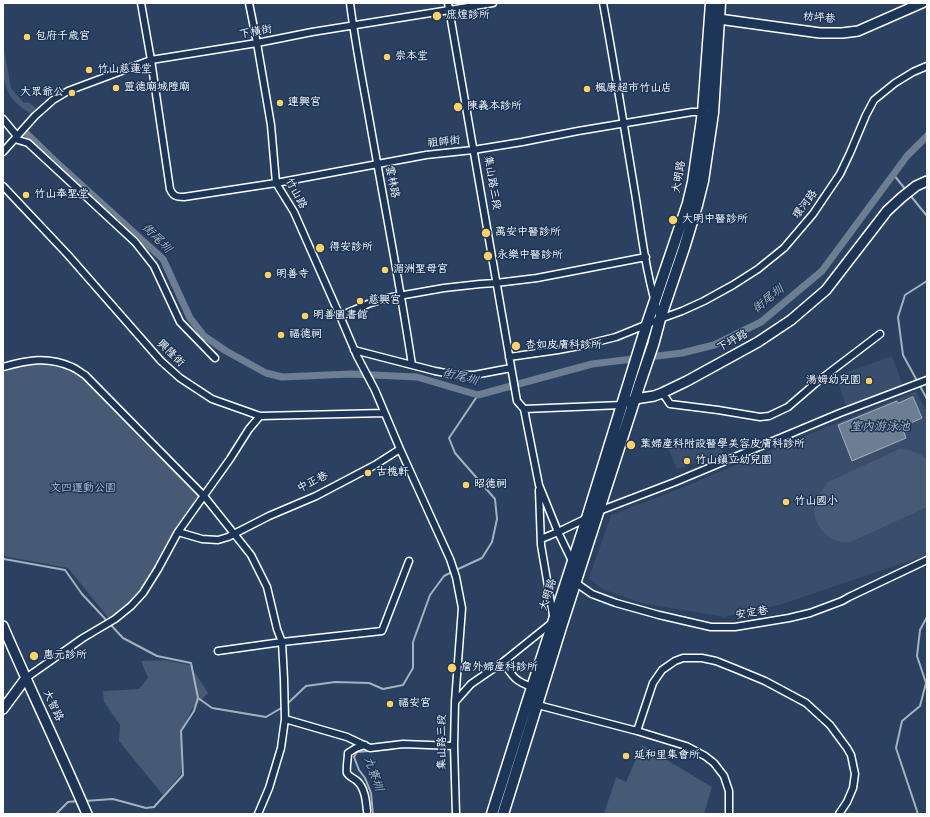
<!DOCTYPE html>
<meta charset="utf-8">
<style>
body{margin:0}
#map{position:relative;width:930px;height:817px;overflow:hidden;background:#2a4161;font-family:Kalam,sans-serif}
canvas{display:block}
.frame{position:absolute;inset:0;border:4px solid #fff;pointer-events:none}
</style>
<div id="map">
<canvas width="930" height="817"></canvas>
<div class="frame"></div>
</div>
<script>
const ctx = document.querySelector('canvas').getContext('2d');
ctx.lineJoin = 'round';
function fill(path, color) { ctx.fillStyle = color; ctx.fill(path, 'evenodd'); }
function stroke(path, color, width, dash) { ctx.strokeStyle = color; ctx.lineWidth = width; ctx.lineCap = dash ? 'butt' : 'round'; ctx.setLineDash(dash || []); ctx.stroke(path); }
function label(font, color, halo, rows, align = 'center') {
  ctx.font = font + ' Kalam,"LXGW WenKai TC",sans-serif'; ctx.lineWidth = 3; ctx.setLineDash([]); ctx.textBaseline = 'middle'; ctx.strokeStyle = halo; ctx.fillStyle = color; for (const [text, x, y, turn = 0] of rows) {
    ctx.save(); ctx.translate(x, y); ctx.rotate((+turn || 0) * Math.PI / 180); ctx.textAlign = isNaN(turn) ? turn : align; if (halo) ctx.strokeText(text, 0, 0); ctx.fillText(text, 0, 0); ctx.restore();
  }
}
const built = new Path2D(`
 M 892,356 L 903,386 L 846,406 L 836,376 Z
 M 916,391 L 927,412 L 927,555 L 779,605 L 724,617 L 642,603 L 602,589 L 589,578 L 611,515 L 679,489 L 805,436 Z
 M 718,439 L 724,454 L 677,469 L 668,448 Z`);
const green = new Path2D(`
 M 3,44 L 11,88 L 15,93 L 24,103 L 28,102 L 36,108 L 31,114 C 24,109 16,104 11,97 C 1,82 3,62 3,44 Z
 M 19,362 L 58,362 L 85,375 L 201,496 L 143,593 L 111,621 L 68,568 L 3,556 L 3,369 Z
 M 899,449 C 910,449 918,452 927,459 L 927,507 L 853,541 C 849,542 844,543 841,542 C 824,538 811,521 815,504 C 817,496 823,489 828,482 Z
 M 164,660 L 190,665 L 208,693 L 192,709 L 181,731 L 181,774 L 163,795 L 119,741 L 120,725 L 104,702 L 103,691 L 139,689 L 148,678 L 141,661 Z
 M 642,745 L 712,787 L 704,814 L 604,814 L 616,777 L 626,782 Z`);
const water = new Path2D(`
 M 913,397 L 922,418 L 902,427 L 906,438 L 852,461 L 838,425 L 897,401 L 898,403 Z`);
const stream = new Path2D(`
 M 893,174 L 906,190
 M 910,195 L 927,216
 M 927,281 L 905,295 L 898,317 L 903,355 L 927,399
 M 3,560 L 4,559 L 65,570 L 82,594 L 123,638 L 157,656 L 191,663 L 198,698 L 212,708 L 266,717 L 283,707
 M 456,570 L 482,558 L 492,542 L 497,519 L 495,499 L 455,453 L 449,438 L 478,395
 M 286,705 L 306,686 L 335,682 L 369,683 L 383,689 L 403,685 L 413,668 L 413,642 L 430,595 L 444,576 L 452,572
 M 85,801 L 113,799 L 146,808 L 154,807 L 183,775 L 181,731 L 194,711 L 198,698
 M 56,814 L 68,802 L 78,801
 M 372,814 L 373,814 L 371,793 L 365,778 L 359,770 L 354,757 L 357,752 L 393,749
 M 918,814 L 896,748 L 902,721 L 920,706 L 926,683 L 917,656 L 920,630 L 927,617`);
const canal = new Path2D(`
 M 23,130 L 54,160 L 163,259 L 190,318 L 204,336 L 226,351 L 266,373 L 282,377 L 351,374 L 417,377 L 478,395 L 592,364 L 682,353 L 714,345 L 761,322 L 822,271 L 907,156 L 927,136`);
const street = new Path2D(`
 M 141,3 L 151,60 L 170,189 C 173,196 176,197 184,197 L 276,183 L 426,155 L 473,150 L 522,142 L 578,131 L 692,112 L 705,112
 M 249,3 L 257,43 L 271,125 L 276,183 L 294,212 L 340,316 L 357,356 L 375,390 L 400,449 L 450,559 L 456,577 L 462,608 L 455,702
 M 350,3 C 355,43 363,83 370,123 C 384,203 400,284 412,365
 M 448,3 L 517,401 L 524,409 L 539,485 L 558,532 L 573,563
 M 603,3 C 615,68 625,133 636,199 C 642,238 647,280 660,318
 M 3,119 L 17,136
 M 15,139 L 28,143 L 135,242 L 154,266 L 180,322 L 215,358
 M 3,152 L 35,116 L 53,100 L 68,91 L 151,60 L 257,43 L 312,32 L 493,3
 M 3,186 L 68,255 L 161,361 L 180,378 L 212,399 L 260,416 L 384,413
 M 340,316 L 368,304 L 387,298 L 444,288 L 480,284 L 496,283 L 537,278 L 646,257
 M 354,350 L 435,371 L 456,375 L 474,375 L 511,368
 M 509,357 L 558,350 L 584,345 L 616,337 L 660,319 L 682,311 L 704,301 L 733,285 L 758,269 L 784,248 L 813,214 L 840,174 L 850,153 L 866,115 L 874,100 L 895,83 L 913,72 L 927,66
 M 3,367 C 27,360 48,356 72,367 C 77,369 81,373 85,375 L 204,496 L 251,555 L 267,587 L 277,629 L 282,642 L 284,679 L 285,719 L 281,748 L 269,788 L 258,814
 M 661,393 L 666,398 L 670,404 L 718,410 L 760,417 L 769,416 L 788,407 L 817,382 L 880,334
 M 524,409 L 622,405
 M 599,511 L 675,482 L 840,413 L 927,380
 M 178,532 L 202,539 L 218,540 L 228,537 L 269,516 L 316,496 L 375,465 L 400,449
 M 541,539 L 558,532 L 587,518
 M 575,582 L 576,583 L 592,594 L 616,603 L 659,615 L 711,627 L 735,627 L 789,618 L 810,613 L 842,601 L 849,597 L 927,560
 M 218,651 L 282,642 L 382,631 L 409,561
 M 503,662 C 513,677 515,681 532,687
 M 26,678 L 83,638 L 115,619 L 131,606 L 143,593 L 158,569 L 178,532 L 230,459 L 249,429 L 260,416
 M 534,704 L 637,731 L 686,746 L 705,756 L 714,763 L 724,776 L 729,791 L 729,814
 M 285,719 L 347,737 L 370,748 L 403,744 L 454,746
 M 637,731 L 653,683 L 662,670 L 675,661 L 683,658 L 702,658 L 716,661 L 736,669 L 765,681 L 806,703 L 830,725 L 847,748 L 851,755 L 855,774 L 853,788 L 847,802 L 839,814
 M 365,745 L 356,748 L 348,753 C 348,758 346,768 347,773 C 349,777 354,778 357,781 C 365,788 366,801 367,811
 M 456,814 L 454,746 L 455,702 L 471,684 L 503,662 L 554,621 L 541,545 L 539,490`);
const secondary = new Path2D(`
 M 712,20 L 719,19 L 820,33 L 842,33 L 858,31 L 922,3
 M 629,402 L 635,399 L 654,396 L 662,393 L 687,381 L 758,342 L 791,320 L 826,290 L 887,211 L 901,198 L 916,186 L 927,181
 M 3,626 C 30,689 60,751 87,814
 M 3,709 L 26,678`);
const primary = new Path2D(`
 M 492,814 L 527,703 L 587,518 L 647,324 L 688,203 L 693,182 L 703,112 L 711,3
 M 503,814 L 562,624 L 639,386 L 653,345 L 660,319 L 684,248 L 697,205 L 703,181 L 713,113 L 720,3`);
const markers = [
 [437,16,5,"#ffd166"],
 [27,37,4,"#ffd166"],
 [387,57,4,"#ffd166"],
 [89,70,4,"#ffd166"],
 [116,88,4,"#ffd166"],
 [587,89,4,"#ffd166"],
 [72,93,4,"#ffd166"],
 [280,103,4,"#ffd166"],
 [458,107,5,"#ffd166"],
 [26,195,4,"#ffd166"],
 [673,220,5,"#ffd166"],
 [486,233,5,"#ffd166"],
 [320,248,5,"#ffd166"],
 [488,256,5,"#ffd166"],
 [385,270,4,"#ffd166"],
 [268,275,4,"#ffd166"],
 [360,301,4,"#ffd166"],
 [305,316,4,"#ffd166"],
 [281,335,4,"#ffd166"],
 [516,346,5,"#ffd166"],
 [869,381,4,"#ffd166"],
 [631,445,5,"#ffd166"],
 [687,461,4,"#ffd166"],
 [368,473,4,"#ffd166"],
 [466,485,4,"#ffd166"],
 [786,502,4,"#ffd166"],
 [34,656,5,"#ffd166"],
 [452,668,5,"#ffd166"],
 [390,704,4,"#ffd166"],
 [626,756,4,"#ffd166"]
];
const poiNames = [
 ["庶煌診所",446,16],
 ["包府千歲宮",35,37],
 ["崇本堂",395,57],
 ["竹山慈蓮堂",97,70],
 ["靈德廟城隍廟",124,88],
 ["楓康超市竹山店",595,89],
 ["大眾爺公",64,93,"right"],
 ["連興宮",288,103],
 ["陳義本診所",467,107],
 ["竹山奉聖堂",34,195],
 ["大明中醫診所",682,220],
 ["萬安中醫診所",495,233],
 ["得安診所",329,248],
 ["永樂中醫診所",497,256],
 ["湄洲聖母宮",393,270],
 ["明善寺",276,275],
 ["慈興宮",368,301],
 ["明善圖書館",313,316],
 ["福德祠",289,335],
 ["杏如皮膚科診所",525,346],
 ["湯姆幼兒園",861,381,"right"],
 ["葉婦產科附設醫學美容皮膚科診所",640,445],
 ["竹山鎮立幼兒園",695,461],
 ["古槐軒",376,473],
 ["昭德祠",474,485],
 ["竹山國小",794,502],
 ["惠元診所",43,656],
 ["詹外婦產科診所",461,668],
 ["福安宮",398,704],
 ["延和里集會所",634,756]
];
const streetNames = [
 ["枋坪巷",819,19,5],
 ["下橫街",256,33,-10],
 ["祖師街",444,143,-6],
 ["大明路",680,177,-80],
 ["雲林路",391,182,79],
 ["集山路三段",491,183,80],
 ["竹山路",295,194,62],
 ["環河路",806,205,-53],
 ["下坪路",733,342,-29],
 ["興隆街",170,354,44],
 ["中正巷",313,483,-26],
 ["大明路",549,595,-72],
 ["安定巷",752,614,-9],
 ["大智路",52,706,65],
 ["集山路三段",443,742,-90]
];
const parkNames = [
 ["文四運動公園",83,489]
];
const waterNames = [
 ["街尾圳",156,239,45],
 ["街尾圳",769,300,-39],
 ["街尾圳",460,378,15],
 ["室內游泳池",880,428],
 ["九寮圳",372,774,70]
];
fill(built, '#394e6c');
fill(green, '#465975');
fill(water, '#6d7d92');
stroke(water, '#a7b1be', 1);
stroke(stream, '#a7b1be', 2);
stroke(canal, '#6d7d92', 7);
stroke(street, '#fff', 9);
stroke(secondary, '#fff', 12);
stroke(primary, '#fff', 13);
stroke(street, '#1d3557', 6);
stroke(secondary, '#1d3557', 9);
stroke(primary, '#1d3557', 10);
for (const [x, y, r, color] of markers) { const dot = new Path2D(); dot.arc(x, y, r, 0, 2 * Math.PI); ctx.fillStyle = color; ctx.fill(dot); stroke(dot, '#1d3557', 1.5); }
label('11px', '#fff', '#1d3557', poiNames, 'left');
label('11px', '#fff', '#1d3557', streetNames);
label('11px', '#b5bdc8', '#1d3557', parkNames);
label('italic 12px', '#b6bec8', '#1d3557', waterNames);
</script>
